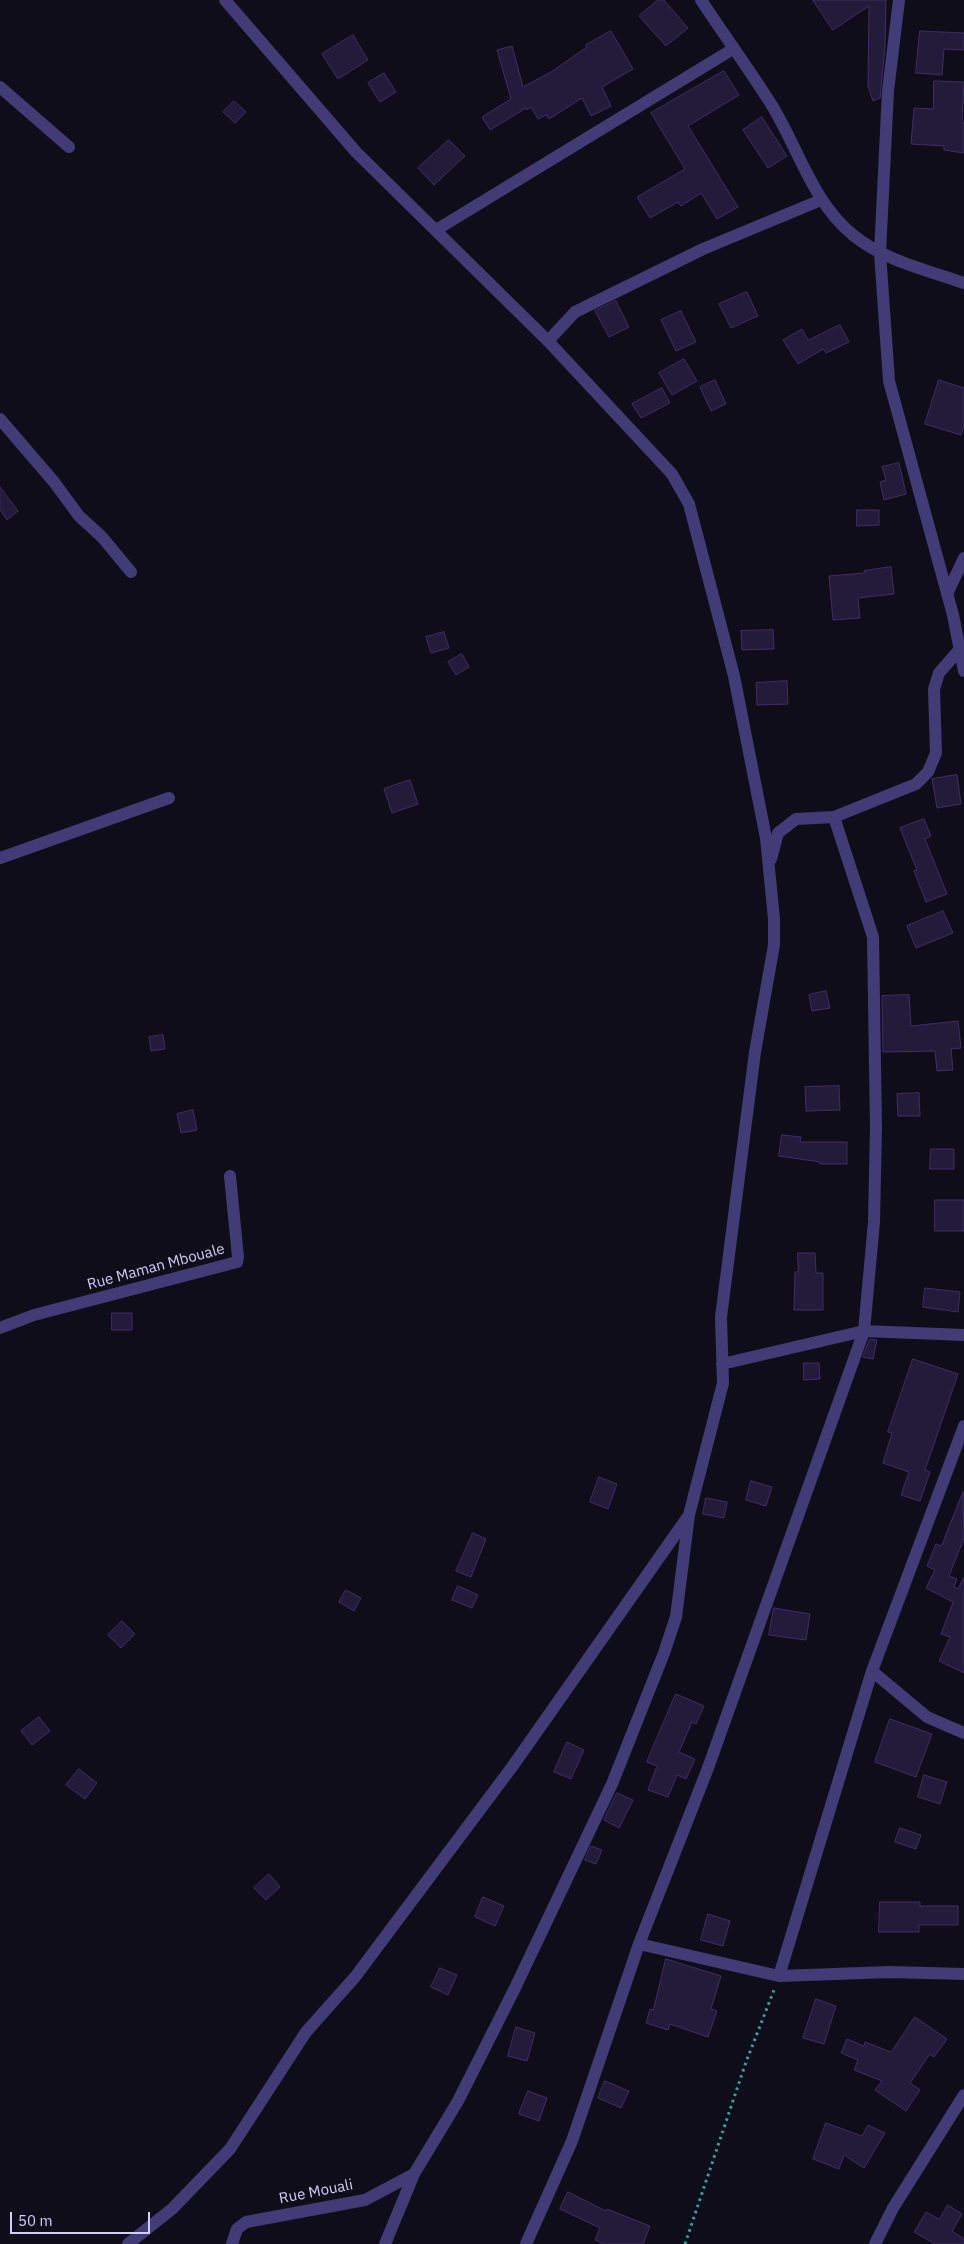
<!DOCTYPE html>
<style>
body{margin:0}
#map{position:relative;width:964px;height:2244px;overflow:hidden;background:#100d1b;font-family:"IBM Plex Sans",sans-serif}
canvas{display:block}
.scale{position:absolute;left:10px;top:2212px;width:140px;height:22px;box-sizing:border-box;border:2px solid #d4ccfa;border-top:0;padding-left:6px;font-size:15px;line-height:18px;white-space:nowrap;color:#d4ccfa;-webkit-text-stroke:4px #100d1b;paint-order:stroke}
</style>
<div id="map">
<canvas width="964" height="2244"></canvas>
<div class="scale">50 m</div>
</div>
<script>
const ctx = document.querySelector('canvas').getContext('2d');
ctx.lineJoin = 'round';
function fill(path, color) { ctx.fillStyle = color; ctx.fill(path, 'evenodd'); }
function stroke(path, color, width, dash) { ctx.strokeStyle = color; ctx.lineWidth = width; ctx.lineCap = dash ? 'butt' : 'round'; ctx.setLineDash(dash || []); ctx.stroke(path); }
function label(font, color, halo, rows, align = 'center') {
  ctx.font = font + ' "IBM Plex Sans",sans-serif'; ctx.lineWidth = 4; ctx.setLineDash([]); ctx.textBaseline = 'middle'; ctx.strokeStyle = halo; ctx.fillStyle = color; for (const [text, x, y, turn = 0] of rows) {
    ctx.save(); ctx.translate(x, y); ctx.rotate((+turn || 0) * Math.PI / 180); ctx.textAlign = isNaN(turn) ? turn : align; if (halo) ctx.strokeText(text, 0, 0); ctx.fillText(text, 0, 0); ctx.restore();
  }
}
const building = new Path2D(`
 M 658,0 L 664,0 L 688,28 L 666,46 L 639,16 Z
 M 813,0 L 886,0 L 885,47 L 880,98 L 873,101 L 868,86 L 869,6 L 833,30 Z
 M 611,31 L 633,69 L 602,87 L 611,106 L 591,116 L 582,98 L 549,119 L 546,115 L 538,119 L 531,107 L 527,110 L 526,108 L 490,130 L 482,117 L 511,99 L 497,50 L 512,46 L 523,87 L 551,72 L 587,47 L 586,45 Z
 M 920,31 L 964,33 L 964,50 L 944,49 L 942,75 L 916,73 Z
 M 353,35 L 368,60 L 338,79 L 322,54 Z
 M 724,71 L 739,95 L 688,126 L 738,207 L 717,219 L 701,193 L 681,206 L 678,202 L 650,218 L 637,197 L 685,169 L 651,113 Z
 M 384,73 L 396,92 L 380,102 L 368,83 Z
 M 934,81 L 964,82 L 962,122 L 964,123 L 964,153 L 944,150 L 944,146 L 911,144 L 914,108 L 933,109 Z
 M 234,101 L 246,112 L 235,123 L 223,112 Z
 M 762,117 L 787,156 L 768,168 L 743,130 Z
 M 449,140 L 465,156 L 434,185 L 418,168 Z
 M 747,292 L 758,316 L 731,328 L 719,304 Z
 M 616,301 L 629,327 L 609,337 L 595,311 Z
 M 681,311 L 696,342 L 676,351 L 661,320 Z
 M 840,325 L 849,342 L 826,353 L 823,349 L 798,364 L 783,340 L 802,329 L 808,340 Z
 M 684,359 L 697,381 L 672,395 L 659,373 Z
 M 715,380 L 726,404 L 711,411 L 700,387 Z
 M 939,380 L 964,388 L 964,426 L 961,435 L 925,424 Z
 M 662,388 L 670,403 L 641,418 L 632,404 Z
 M 899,463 L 906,494 L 884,500 L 880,482 L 886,480 L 882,467 Z
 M 0,487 L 18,511 L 7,520 L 0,510 Z
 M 857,510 L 879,510 L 879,525 L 857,526 Z
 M 891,567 L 894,594 L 858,598 L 860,618 L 833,620 L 829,576 L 865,573 L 864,571 Z
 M 773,630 L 774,649 L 742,650 L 741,631 Z
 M 444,632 L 449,648 L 431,653 L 426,637 Z
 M 462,654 L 469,667 L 456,675 L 448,662 Z
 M 787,681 L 788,704 L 757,705 L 756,683 Z
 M 957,775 L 961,804 L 937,808 L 932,779 Z
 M 410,780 L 418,804 L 392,813 L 384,789 Z
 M 924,819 L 931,836 L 925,839 L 947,894 L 926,902 L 914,871 L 917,870 L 900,828 Z
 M 943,911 L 953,933 L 916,948 L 907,926 Z
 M 826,991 L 830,1008 L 812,1011 L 809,995 Z
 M 909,995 L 911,1026 L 958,1021 L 961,1048 L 951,1049 L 953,1070 L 937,1071 L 935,1051 L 883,1052 L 882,996 Z
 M 163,1035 L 165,1049 L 151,1051 L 149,1037 Z
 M 839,1086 L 840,1110 L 806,1111 L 805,1087 Z
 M 919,1093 L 920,1116 L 898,1116 L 897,1094 Z
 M 193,1110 L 197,1130 L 181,1133 L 177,1114 Z
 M 782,1135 L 801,1137 L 800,1142 L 847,1142 L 847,1164 L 820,1164 L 820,1162 L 779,1156 Z
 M 931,1149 L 954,1149 L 954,1169 L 930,1169 Z
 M 935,1200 L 964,1200 L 964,1231 L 935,1231 Z
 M 798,1253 L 815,1253 L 816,1273 L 823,1273 L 823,1310 L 794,1310 L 795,1272 L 798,1272 Z
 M 925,1288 L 960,1292 L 958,1312 L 923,1307 Z
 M 112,1313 L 132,1313 L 132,1330 L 112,1330 Z
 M 870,1339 L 877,1340 L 873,1359 L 863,1357 Z
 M 913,1359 L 958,1374 L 925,1470 L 930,1472 L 920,1501 L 901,1495 L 909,1472 L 883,1463 L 892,1433 L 888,1432 Z
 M 804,1363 L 819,1363 L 820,1379 L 804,1380 Z
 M 599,1477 L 617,1484 L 608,1509 L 590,1502 Z
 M 751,1481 L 772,1487 L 766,1506 L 746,1500 Z
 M 963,1492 L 964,1538 L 949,1576 L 957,1579 L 954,1587 L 958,1589 L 964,1577 L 964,1673 L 939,1661 L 950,1637 L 941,1634 L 953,1602 L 926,1588 L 935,1570 L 927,1566 L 936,1544 L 941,1546 Z
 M 706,1498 L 727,1502 L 724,1518 L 703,1514 Z
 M 473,1533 L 486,1539 L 471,1577 L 456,1571 Z
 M 458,1586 L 478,1595 L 472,1608 L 452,1600 Z
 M 346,1590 L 361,1598 L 354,1611 L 339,1602 Z
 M 774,1608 L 810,1614 L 806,1640 L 769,1635 Z
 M 122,1621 L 135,1634 L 121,1648 L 108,1635 Z
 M 676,1694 L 704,1706 L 696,1724 L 692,1722 L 679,1752 L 695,1759 L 686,1779 L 677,1775 L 668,1797 L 648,1790 L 657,1766 L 647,1762 Z
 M 39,1717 L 50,1731 L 32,1745 L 21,1731 Z
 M 890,1719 L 932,1734 L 916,1777 L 875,1762 Z
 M 567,1742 L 584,1750 L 571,1779 L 554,1772 Z
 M 79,1769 L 97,1783 L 85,1799 L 66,1785 Z
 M 924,1775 L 947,1782 L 940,1804 L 918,1797 Z
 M 617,1793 L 633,1800 L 619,1828 L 604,1820 Z
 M 900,1828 L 921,1835 L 916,1849 L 895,1842 Z
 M 591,1846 L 602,1850 L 596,1864 L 585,1860 Z
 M 269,1874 L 280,1887 L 266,1900 L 254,1888 Z
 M 483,1897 L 504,1906 L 495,1926 L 475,1917 Z
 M 880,1902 L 920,1902 L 920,1906 L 958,1906 L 958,1925 L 919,1925 L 919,1932 L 879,1932 Z
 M 708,1914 L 730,1921 L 723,1946 L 701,1940 Z
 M 666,1959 L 721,1976 L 711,2009 L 717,2011 L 708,2037 L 670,2024 L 668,2030 L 646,2023 L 650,2009 L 653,2010 Z
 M 440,1968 L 457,1975 L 448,1995 L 431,1987 Z
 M 816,1999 L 836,2006 L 824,2044 L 803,2038 Z
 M 915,2017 L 947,2039 L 934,2057 L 930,2054 L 910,2083 L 920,2090 L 906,2111 L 875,2090 L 882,2081 L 854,2070 L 858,2060 L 841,2053 L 847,2039 L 864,2046 L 865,2042 L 891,2052 Z
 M 516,2027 L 535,2033 L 527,2061 L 508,2056 Z
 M 605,2081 L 629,2091 L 621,2108 L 598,2098 Z
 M 528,2091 L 547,2098 L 539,2121 L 519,2114 Z
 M 826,2123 L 862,2136 L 868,2125 L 885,2133 L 864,2168 L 844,2155 L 839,2169 L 813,2159 Z
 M 568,2192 L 606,2211 L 607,2209 L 650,2226 L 643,2244 L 604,2244 L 595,2240 L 600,2228 L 560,2209 Z
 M 948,2205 L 962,2214 L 952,2231 L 964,2239 L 964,2244 L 935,2244 L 914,2232 L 926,2212 L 939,2219 Z`);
const path = new Path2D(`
 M 685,2244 L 746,2062 L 774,1990`);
const minor = new Path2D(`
 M 225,0 L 356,152 L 548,341 L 672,474 L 689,504 L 734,676 L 766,838 L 774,919 L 774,945 L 755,1052 L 721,1317 L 723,1383 L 689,1515 L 676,1617 L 664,1653 L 612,1784 L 515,1988 L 458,2101 L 414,2174 L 385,2244
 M 701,0 C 724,35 749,69 771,104 C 798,147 812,202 853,235 C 883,260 927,270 964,283
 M 899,0 L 888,91 L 880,253 L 889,381 L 953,615 L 964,671
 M 0,87 L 69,147
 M 436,230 L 733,49
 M 548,341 L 575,312 L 703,249 L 821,200
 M 0,419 L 54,482 L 79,516 L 102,537 L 131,572
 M 947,594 L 964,558
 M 0,858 L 169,798
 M 771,859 L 778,833 L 796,819 L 834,817 L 916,784 L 928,772 L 936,753 L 934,689 L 939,673 L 960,649
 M 0,1328 L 34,1315 L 237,1262 L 238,1257 L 230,1176
 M 722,1364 L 864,1331 L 964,1335
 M 872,1671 L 927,1717 L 964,1733
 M 639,1944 L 779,1976 L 890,1972 L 964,1974
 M 779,1976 L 872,1671 L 964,1426
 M 128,2244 L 172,2209 L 230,2149 L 306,2032 L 355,1977 L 512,1767 L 687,1518
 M 232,2244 L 237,2229 L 246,2222 L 365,2200 L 414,2174
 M 526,2244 L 572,2141 L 639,1944 L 708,1768 L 864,1331 L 874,1222 L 876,1127 L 873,937 L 834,817
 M 875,2244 L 893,2208 L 964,2095`);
const streetNames = [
 ["Rue Maman Mbouale",156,1267,-15],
 ["Rue Mouali",316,2192,-11]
];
fill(building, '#231b3a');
stroke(building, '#3d2f64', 1);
stroke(path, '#38a1a2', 3, [2.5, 4]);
stroke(minor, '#423c76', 12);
label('15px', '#d4ccfa', '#100d1b', streetNames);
</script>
